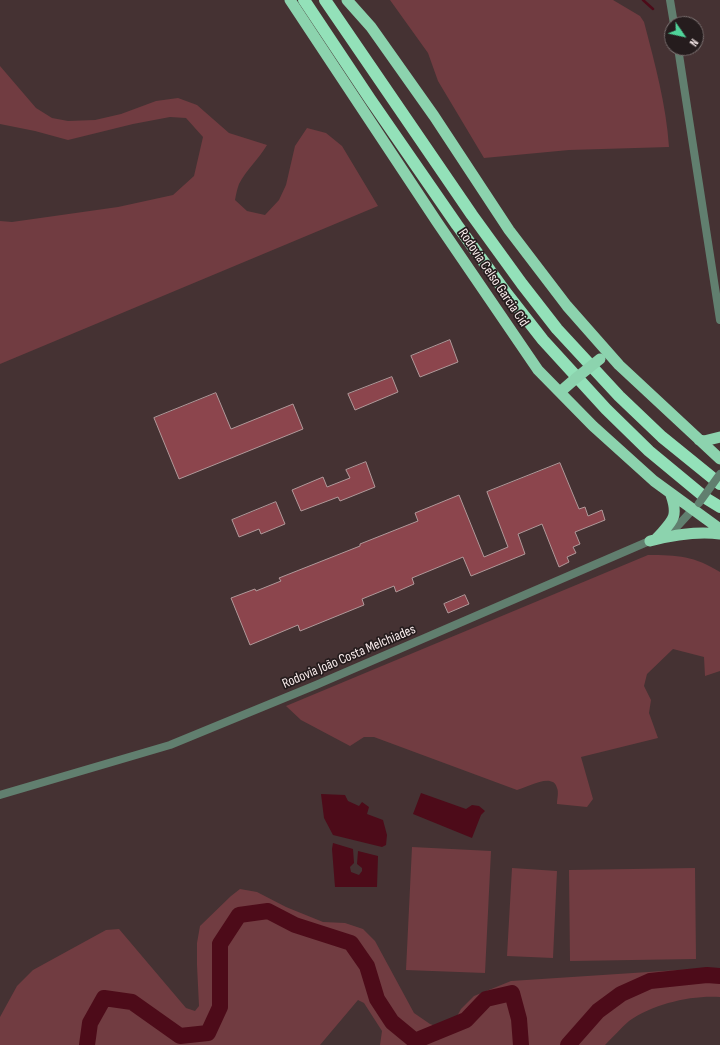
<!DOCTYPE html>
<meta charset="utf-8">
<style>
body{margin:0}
#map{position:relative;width:720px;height:1045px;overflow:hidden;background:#453233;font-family:"Sofia Sans Condensed",sans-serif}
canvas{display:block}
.north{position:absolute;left:664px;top:16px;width:40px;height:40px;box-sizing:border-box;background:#251c1d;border:1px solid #796f6f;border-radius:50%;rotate:124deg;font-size:11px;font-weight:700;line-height:16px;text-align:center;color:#f8ebeb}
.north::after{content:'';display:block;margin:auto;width:14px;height:18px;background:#4fd399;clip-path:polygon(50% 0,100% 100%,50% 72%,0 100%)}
</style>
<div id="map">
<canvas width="720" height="1045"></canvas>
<div class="north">N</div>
</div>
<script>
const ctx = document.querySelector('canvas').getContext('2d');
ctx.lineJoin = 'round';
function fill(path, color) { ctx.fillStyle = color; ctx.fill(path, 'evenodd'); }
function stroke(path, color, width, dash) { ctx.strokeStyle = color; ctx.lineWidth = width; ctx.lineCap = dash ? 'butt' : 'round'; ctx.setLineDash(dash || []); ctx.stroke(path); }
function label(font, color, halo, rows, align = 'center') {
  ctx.font = font + ' "Sofia Sans Condensed",sans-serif'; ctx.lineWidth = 3.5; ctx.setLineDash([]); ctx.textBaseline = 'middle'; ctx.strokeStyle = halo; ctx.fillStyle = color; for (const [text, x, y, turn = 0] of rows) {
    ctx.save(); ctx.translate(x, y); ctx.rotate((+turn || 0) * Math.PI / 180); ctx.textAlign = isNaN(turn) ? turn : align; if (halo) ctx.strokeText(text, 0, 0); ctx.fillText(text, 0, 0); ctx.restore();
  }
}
const green = new Path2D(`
 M 390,0 L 613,0 L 640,16 L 644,22 C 655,64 666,104 669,147 L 569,150 L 484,158 L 438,81 L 428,53 Z
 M 0,66 L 36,108 L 52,118 L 68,121 L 95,120 L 121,114 L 156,101 L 178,98 L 197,105 L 229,133 L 267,145 C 259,159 246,170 239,184 C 237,189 236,195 235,200 L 247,211 L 265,215 L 279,200 L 286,185 L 295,146 L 307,128 L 326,133 L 342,146 L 378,206 L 0,364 L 0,221 L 12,222 L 118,207 L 173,195 L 194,176 L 203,137 L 186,118 L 170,117 L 133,124 L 68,140 L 35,131 L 0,124 Z
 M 648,555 C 678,555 694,556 720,572 L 720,671 L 705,676 L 704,657 L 673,649 L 647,674 L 644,686 L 651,700 L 649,713 L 658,738 L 581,757 L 593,799 L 587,807 L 557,804 C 557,799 559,792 557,788 C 553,772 528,787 517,790 L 374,737 L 364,737 L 350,746 L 301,720 L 286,706 Z
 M 412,847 L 491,851 L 485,973 L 406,970 Z
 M 512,868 L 557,871 L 553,958 L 507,956 Z
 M 695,868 L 696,959 L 570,961 L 569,870 Z
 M 240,889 L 257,892 L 286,907 L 323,922 L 345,923 L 363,929 L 375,941 L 414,1013 L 430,1024 L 439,1027 L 448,1025 L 455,1020 L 461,1009 L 474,996 L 511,981 L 694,969 L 720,970 L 720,997 C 691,995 653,1004 629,1021 C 621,1028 613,1037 605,1045 L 380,1045 L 382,1031 L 364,1003 L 358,1000 L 320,1045 L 0,1045 L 0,1017 L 17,986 L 33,970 L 106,930 L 119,929 L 186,1008 L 195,1011 L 199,1006 L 197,965 L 197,943 L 200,926 L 231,896 Z`);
const water = new Path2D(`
 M 421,793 L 466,809 L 472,805 L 479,806 L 485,811 L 481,815 L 472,838 L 413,814 Z
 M 321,794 L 345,795 L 348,801 L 359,806 L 362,802 L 369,807 L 367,814 L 383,820 L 387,835 L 386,845 L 382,847 L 333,835 L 324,818 Z
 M 333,843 L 353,849 L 354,863 L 350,867 L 351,872 L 359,875 L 362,871 L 362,868 L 357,864 L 358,851 L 378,856 L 377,887 L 335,887 L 332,849 Z`);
const stream = new Path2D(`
 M 643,0 L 653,9`);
const river = new Path2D(`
 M 87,1045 L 90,1023 L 104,998 L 132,1002 L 180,1036 L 208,1033 L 220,1007 L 220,944 L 239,915 L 268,911 L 295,925 L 351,943 L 367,966 L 377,999 L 392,1022 L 415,1041 L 466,1020 L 486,999 L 512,993 L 519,1019 L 521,1045
 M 568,1045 L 598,1011 L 621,994 L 650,981 L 707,975 L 720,976`);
const building = new Path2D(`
 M 450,340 L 458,362 L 420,377 L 411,356 Z
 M 392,377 L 398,392 L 355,410 L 348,394 Z
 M 216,393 L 231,429 L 293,404 L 303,429 L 179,479 L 154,418 Z
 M 366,462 L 375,487 L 340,501 L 338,497 L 301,511 L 292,490 L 323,477 L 327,487 L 350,478 L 346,470 Z
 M 560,463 L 579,509 L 585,507 L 588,516 L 602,510 L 605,520 L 575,532 L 580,544 L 573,547 L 576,553 L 567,557 L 569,562 L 559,567 L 542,524 L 518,534 L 525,554 L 471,576 L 463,557 L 412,578 L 414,584 L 396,592 L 394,586 L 362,599 L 364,605 L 300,631 L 298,625 L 250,645 L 231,598 L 255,589 L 256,591 L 281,581 L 279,578 L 360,546 L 360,544 L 418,521 L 415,513 L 459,495 L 484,557 L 508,547 L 487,492 Z
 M 276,502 L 285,524 L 261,534 L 259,529 L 239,537 L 232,520 Z
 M 465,595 L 469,604 L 448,613 L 444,604 Z`);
const tertiary = new Path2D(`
 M 670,0 L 674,24
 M 678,48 L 720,320
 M 665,535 L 673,531 L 695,507
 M 0,795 L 170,745 L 316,685 L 654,539`);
const trunk = new Path2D(`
 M 290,0 L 437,222 L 538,370 L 593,426 L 654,481 L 720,529
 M 347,0 L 371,27 L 434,116 L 509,230 L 567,306 L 619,365 L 720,459
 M 560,392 L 575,379
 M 699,440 L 704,441 L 720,437
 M 657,538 C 672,521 679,518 671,495
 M 650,541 C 673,535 695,531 720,534`);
const motorway = new Path2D(`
 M 304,0 L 370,99 L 457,225 L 507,294 L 543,340 L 606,409 L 649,451 L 707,499 L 720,507
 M 325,0 L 472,215 L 522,284 L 557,329 L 619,396 L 662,437 L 720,484`);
const tertiaryBridge = new Path2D(`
 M 699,503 L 720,474`);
const trunkBridge = new Path2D(`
 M 575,379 L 600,359`);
const streetNames = [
 ["Rodovia Celso Garcia Cid",493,278,56],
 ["Rodovia João Costa Melchiades",349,657,-23]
];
fill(green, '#713c41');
fill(water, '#4d0b19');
stroke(stream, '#4d0b19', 2.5);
stroke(river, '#4d0b19', 16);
fill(building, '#8c454d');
stroke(building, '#b1999a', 1);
stroke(tertiary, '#617f6f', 8);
stroke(trunk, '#8cd3ae', 11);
stroke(motorway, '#93e1b9', 12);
stroke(tertiaryBridge, '#617f6f', 8);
stroke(trunkBridge, '#8cd3ae', 11);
label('14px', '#f8ebeb', '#251c1d', streetNames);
</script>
